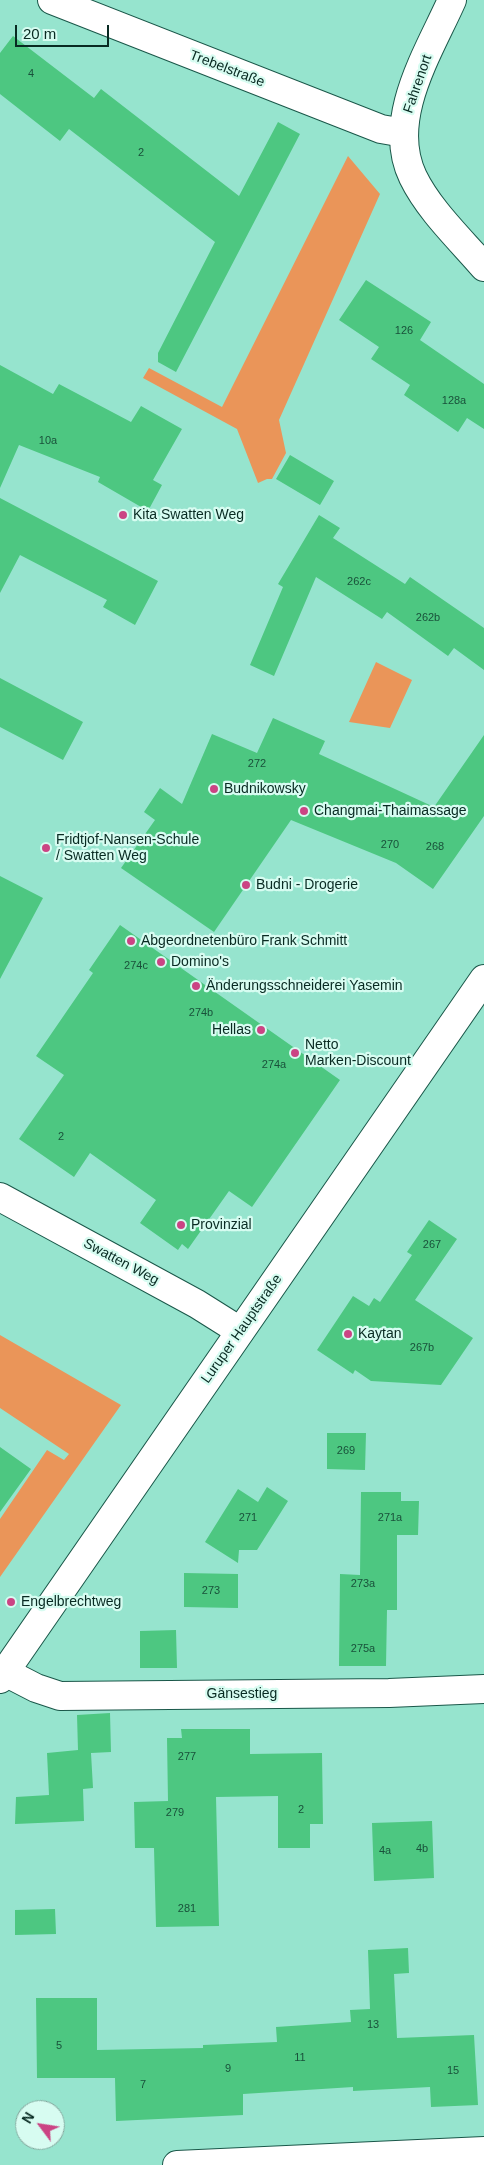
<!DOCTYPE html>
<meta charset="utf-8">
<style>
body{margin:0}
#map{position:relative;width:484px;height:2165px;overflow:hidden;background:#96e4ce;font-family:Helvetica,sans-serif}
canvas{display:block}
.north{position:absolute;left:15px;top:2100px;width:50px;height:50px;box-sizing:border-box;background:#d7fcf1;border:1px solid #84a89e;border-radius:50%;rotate:301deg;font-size:14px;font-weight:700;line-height:20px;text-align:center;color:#082a22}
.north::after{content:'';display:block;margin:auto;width:18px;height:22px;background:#cb4484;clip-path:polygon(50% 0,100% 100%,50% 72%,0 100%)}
.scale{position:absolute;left:15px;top:25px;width:94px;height:22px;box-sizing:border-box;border:2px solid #082a22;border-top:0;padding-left:6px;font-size:15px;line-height:18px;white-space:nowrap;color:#082a22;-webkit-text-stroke:4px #d7fcf1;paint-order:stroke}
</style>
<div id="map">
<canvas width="484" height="2165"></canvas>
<div class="north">N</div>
<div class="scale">20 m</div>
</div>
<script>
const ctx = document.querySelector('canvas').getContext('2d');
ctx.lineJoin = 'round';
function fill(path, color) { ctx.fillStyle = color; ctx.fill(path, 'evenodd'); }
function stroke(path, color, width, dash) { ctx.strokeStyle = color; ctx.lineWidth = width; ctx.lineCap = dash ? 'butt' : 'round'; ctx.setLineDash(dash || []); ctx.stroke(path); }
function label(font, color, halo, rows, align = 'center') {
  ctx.font = font + ' Helvetica,sans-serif'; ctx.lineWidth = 4.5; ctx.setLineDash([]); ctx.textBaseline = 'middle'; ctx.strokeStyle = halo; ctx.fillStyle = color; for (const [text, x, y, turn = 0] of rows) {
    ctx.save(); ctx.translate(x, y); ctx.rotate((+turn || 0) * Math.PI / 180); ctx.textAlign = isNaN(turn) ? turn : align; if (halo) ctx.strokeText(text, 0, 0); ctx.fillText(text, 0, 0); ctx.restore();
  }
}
const green = new Path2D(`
 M 348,156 L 380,194 L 279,420 L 286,453 L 272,479 L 267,479 L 258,483 L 237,429 L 143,378 L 149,368 L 222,407 Z
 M 376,662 L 412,680 L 390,728 L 349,722 Z
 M 0,1335 L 121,1405 L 0,1577 L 0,1519 L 47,1450 L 64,1460 L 69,1454 L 0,1408 Z`);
const building = new Path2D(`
 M 13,36 L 94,98 L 101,89 L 239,196 L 278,122 L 300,134 L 176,372 L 158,362 L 158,353 L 215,242 L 69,129 L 60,141 L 0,94 L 0,53 Z
 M 366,280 L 431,322 L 420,340 L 484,384 L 484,429 L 467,418 L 458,432 L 404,395 L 410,385 L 371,359 L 379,347 L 339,320 Z
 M 0,365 L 53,394 L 59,384 L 131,422 L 141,406 L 182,429 L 153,480 L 162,485 L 148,511 L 98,482 L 100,477 L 19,445 L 0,488 Z
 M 290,455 L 334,481 L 320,505 L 276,479 Z
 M 0,498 L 158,581 L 135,625 L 103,607 L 107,600 L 20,555 L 0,593 Z
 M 319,515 L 340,528 L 333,538 L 405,584 L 410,577 L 484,628 L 484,670 L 454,648 L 448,656 L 387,612 L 382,619 L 316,577 L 274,676 L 250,665 L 283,587 L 278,584 Z
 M 0,678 L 83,722 L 63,760 L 0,727 Z
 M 273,718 L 325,741 L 319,754 L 434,807 L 484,735 L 484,816 L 433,889 L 396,863 L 291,820 L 214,932 L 121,868 L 155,820 L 144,812 L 160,788 L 182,804 L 212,734 L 257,753 Z
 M 0,876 L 43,898 L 0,979 Z
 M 120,925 L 340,1080 L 252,1207 L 229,1191 L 188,1249 L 182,1244 L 178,1250 L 140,1223 L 156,1200 L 90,1153 L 74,1177 L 19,1139 L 64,1075 L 36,1056 L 93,973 L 89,970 Z
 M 429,1220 L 457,1239 L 415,1300 L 473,1338 L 441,1385 L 371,1381 L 355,1370 L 353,1374 L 317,1350 L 353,1296 L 369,1306 L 374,1298 L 380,1302 L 412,1255 L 407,1252 Z
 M 327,1433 L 366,1433 L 365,1470 L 327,1469 Z
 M 0,1447 L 31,1469 L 0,1512 Z
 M 267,1487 L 288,1501 L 257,1550 L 239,1550 L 238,1563 L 205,1542 L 238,1489 L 258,1502 Z
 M 361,1492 L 401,1492 L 401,1501 L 419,1501 L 418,1535 L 397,1535 L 397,1610 L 387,1610 L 386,1666 L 339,1666 L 340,1574 L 360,1575 Z
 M 184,1573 L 238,1574 L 238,1608 L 184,1607 Z
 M 176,1630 L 177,1668 L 140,1668 L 140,1631 Z
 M 110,1713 L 111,1752 L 91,1753 L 93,1788 L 83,1789 L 84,1821 L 15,1824 L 16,1797 L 49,1795 L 47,1753 L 78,1750 L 77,1715 Z
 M 181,1729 L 250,1729 L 250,1754 L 322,1753 L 323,1824 L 310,1824 L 310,1848 L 278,1848 L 278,1796 L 216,1797 L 219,1926 L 156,1927 L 154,1848 L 135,1848 L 134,1802 L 168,1801 L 167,1738 L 182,1738 Z
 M 432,1821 L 434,1878 L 374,1881 L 372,1823 Z
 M 55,1909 L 56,1934 L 15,1935 L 15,1910 Z
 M 408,1948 L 409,1973 L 394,1974 L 397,2038 L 474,2035 L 478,2105 L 431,2107 L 430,2087 L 353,2091 L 353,2087 L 243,2094 L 243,2115 L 116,2121 L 115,2078 L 37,2078 L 36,1998 L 97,1998 L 97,2050 L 203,2048 L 203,2045 L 277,2042 L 276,2027 L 351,2022 L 350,2010 L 370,2009 L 368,1950 Z`);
const street = new Path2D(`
 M 52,0 L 381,129 L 404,133
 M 0,1197 L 197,1304 L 240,1331
 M 5,1672 L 36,1688 L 60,1696 L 389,1693 L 484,1689
 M 177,2165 L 484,2151`);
const secondary = new Path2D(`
 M 452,0 C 429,52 385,119 413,177 C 429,210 460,239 484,267`);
const primary = new Path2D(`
 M 0,1679 L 484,979`);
const markers = [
 [123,515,5,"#cb4484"],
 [214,789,5,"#cb4484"],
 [304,811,5,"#cb4484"],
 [46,848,5,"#cb4484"],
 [246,885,5,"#cb4484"],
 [131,941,5,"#cb4484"],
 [161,962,5,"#cb4484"],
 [196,986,5,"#cb4484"],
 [261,1030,5,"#cb4484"],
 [295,1053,5,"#cb4484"],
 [181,1225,5,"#cb4484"],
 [348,1334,5,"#cb4484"],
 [11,1602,5,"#cb4484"]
];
const numberNames = [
 ["4",31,74],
 ["2",141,153],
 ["126",404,331],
 ["128a",454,401],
 ["10a",48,441],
 ["262c",359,582],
 ["262b",428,618],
 ["272",257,764],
 ["270",390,845],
 ["268",435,847],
 ["274c",136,966],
 ["274b",201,1013],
 ["274a",274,1065],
 ["2",61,1137],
 ["267",432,1245],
 ["267b",422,1348],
 ["269",346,1451],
 ["271",248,1518],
 ["271a",390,1518],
 ["273a",363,1584],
 ["273",211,1591],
 ["275a",363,1649],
 ["277",187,1757],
 ["2",301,1810],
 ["279",175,1813],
 ["4b",422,1849],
 ["4a",385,1851],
 ["281",187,1909],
 ["13",373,2025],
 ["5",59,2046],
 ["11",300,2058],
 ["9",228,2069],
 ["15",453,2071],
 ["7",143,2085]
];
const streetNames = [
 ["Trebelstraße",227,69,21],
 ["Fahrenort",418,84,-71],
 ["Swatten Weg",121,1262,28],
 ["Luruper Hauptstraße",242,1329,-55],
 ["Gänsestieg",242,1694]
];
const poiNames = [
 ["Kita Swatten Weg",133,515],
 ["Budnikowsky",224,789],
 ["Changmai-Thaimassage",314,811],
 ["Fridtjof-Nansen-Schule",56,840],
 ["/ Swatten Weg",56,856],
 ["Budni - Drogerie",256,885],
 ["Abgeordnetenbüro Frank Schmitt",141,941],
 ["Domino's",171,962],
 ["Änderungsschneiderei Yasemin",206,986],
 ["Hellas",251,1030,"right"],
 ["Netto",305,1045],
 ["Marken-Discount",305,1061],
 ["Provinzial",191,1225],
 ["Kaytan",358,1334],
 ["Engelbrechtweg",21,1602]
];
fill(green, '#ea9559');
fill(building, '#4dc781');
stroke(street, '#1a5749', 30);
stroke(secondary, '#1a5749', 30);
stroke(primary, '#1a5749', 30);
stroke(street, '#fff', 28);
stroke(secondary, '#fff', 28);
stroke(primary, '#fff', 28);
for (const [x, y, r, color] of markers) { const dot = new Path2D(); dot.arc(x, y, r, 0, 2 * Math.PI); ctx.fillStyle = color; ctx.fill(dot); stroke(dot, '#d7fcf1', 2); }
label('11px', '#19513a', null, numberNames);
label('14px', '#082a22', '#d7fcf1', streetNames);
label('14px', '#082a22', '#d7fcf1', poiNames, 'left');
</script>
